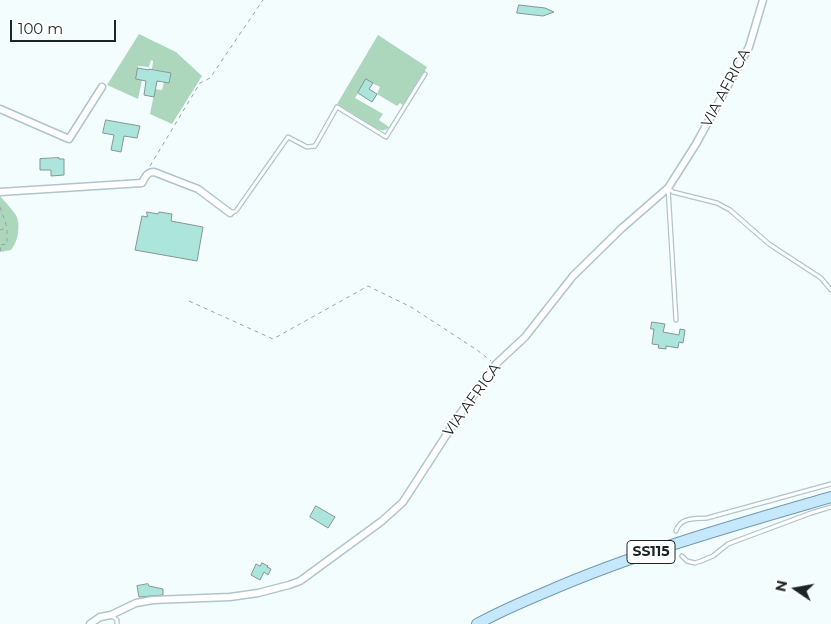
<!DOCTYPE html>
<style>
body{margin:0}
#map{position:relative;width:831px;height:624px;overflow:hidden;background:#f4fdfe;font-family:Montserrat,sans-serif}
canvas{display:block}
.north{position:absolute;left:771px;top:564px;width:50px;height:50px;-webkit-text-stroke:4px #fff;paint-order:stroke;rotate:282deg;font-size:14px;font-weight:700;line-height:20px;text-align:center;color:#1c2425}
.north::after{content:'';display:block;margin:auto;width:18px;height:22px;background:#1c2425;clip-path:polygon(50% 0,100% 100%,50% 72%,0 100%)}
.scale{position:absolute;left:10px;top:20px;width:106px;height:22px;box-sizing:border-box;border:2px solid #1c2425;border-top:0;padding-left:6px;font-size:15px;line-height:18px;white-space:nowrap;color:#1c2425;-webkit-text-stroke:4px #fff;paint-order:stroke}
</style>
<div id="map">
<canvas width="831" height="624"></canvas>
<div class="north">N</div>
<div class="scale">100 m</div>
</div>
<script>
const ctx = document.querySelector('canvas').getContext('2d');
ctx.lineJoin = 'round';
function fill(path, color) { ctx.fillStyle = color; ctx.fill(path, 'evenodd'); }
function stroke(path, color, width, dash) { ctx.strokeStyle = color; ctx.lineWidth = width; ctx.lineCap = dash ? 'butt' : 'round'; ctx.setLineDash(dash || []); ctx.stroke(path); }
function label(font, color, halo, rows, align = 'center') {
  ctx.font = font + ' Montserrat,sans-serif'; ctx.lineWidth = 4; ctx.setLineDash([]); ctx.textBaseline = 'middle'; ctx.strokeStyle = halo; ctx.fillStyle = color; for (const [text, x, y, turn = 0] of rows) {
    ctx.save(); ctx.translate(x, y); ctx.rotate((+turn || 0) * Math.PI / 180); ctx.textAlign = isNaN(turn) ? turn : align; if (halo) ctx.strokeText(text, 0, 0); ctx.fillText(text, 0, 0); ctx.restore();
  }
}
const green = new Path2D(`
 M 139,34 L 176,52 L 202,76 L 172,124 L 150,114 L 155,89 L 162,90 L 164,82 L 169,83 L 171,73 L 152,69 L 153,61 L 151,60 L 149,67 L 138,66 L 136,79 L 142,80 L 138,99 L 107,85 Z
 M 378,35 L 427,67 L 404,106 L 400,103 L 397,106 L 377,94 L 380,87 L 366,80 L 355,98 L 383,114 L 379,120 L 389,127 C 386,131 383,131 377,129 L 337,104 Z
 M 0,196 C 5,202 12,209 16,215 C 21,225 18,242 11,250 L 0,252 Z`);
const building = new Path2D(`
 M 519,5 L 545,8 L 554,12 L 543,16 L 517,13 Z
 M 138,68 L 149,70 L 149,69 L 171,73 L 169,83 L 157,81 L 154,97 L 144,95 L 146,81 L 136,79 Z
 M 366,79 L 373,83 L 369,89 L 377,94 L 372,102 L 358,93 Z
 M 106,120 L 140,126 L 137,138 L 124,136 L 121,152 L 111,150 L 114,135 L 103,133 Z
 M 59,158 L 59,159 L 64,159 L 64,175 L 51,176 L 51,170 L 40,170 L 40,159 Z
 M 147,212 L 158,214 L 159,212 L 172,214 L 171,221 L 203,227 L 197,261 L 135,250 L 142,216 L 147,217 Z
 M 652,322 L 665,324 L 663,332 L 679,335 L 680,329 L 685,330 L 683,343 L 679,342 L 678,348 L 666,346 L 666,349 L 658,348 L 659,345 L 652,344 L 654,329 L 651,329 Z
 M 316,506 L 335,517 L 328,528 L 310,517 Z
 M 262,563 L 268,566 L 267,567 L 271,569 L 268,575 L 264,572 L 260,580 L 251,575 L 256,564 L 260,566 Z
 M 148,584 L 149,586 L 163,589 L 163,595 L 139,597 L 137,586 Z`);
const path = new Path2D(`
 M 150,166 L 200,83 L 210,78 L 263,0
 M 0,207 L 7,227 L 7,244 L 0,245
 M 0,230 L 7,228
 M 0,247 L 1,252
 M 189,301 L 273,339 L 368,286 L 411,307 L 477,350 L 491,361`);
const lane = new Path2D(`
 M 668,188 L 673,192 L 717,203 L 730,210 L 769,244 L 821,278 L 831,290
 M 668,188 L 676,320
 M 231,213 L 236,211 L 288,137 L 307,147 L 315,146 L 337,107 L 386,137 L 425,74
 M 676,531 C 680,517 695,519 707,518 L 831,484
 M 682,556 L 687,561 L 695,563 L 701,561 L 713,556 L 728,544 L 811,513 L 831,507
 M 111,615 L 117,620 L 117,624`);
const street = new Path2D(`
 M 0,109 L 69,139 L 102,87
 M 0,192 L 142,183 C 145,177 147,172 154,172 L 198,189 L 230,213
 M 90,624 L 100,617 L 111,615 L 136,603 L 153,600 L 230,597 L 258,593 L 289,585 L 300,581 L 382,521 L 403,502 L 460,414 L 496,364 L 525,337 L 573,276 L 622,228 L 668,188 L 696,144 L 749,47 L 763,0`);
const primary = new Path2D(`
 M 477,624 C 499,612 522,602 546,592 C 638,552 735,525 831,497`);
const shields = [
 [651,552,48]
];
const shieldNames = [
 ["SS115",651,552]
];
const streetNames = [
 ["VIA AFRICA",726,88,-62],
 ["VIA AFRICA",472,400,-54]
];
fill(green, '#add7bd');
fill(building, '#ace5dc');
stroke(building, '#839794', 1);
stroke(lane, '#b0c5c9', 5.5);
stroke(street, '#b0c5c9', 9);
stroke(primary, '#719aaf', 12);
stroke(path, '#99a2a3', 1, [4, 4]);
stroke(lane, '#fff', 3);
stroke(street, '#fff', 6);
stroke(primary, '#c5e8fc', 10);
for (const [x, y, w] of shields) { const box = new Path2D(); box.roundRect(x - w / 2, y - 11.5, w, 23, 4); ctx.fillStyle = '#fff'; ctx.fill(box); stroke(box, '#1c2425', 1); }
label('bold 14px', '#1c2425', null, shieldNames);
label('15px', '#1c2425', '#fff', streetNames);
</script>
